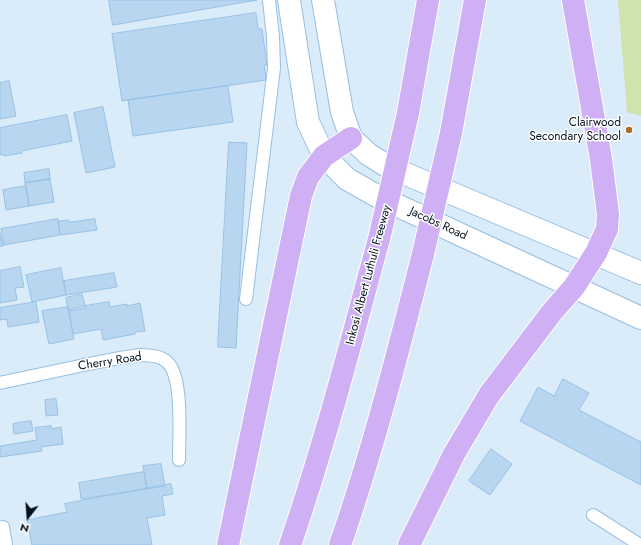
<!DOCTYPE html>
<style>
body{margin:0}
#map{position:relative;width:641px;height:545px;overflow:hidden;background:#daebfa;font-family:Jost,sans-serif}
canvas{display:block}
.north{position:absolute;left:8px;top:497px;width:40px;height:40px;-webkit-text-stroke:3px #fff;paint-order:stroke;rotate:197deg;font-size:11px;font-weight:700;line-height:16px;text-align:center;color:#02101c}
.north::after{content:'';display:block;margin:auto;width:14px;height:18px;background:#02101c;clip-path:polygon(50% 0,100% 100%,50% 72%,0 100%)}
</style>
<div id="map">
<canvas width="641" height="545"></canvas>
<div class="north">N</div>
</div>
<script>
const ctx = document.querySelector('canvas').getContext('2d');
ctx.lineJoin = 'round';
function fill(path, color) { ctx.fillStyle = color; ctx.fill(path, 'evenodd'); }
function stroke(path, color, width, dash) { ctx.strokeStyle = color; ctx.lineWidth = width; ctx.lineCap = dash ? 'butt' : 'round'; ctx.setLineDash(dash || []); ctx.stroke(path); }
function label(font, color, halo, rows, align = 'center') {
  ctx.font = font + ' Jost,sans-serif'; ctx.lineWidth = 3; ctx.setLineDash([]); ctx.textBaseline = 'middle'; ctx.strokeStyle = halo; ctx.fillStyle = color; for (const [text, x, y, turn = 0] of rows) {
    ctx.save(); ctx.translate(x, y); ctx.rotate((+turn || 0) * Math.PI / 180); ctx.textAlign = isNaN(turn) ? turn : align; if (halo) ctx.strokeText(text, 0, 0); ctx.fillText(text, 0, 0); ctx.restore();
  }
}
const green = new Path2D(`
 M 618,0 L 641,0 L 641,116 L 627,112 Z`);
const building = new Path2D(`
 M 109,0 L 257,0 L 113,25 Z
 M 256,13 L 258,29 L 262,29 L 267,65 L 264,65 L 266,80 L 122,101 L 112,34 Z
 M 9,81 L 16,116 L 0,119 L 0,83 Z
 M 228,86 L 233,122 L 133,136 L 128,100 Z
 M 103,107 L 115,167 L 86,173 L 74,113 Z
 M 67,115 L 72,141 L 21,151 L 22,153 L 4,156 L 3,154 L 0,155 L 0,128 Z
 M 229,142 L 247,143 L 236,348 L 218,347 Z
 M 49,169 L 50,179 L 25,183 L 24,173 Z
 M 50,179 L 54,202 L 29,206 L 25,183 Z
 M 26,186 L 29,206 L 6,210 L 3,190 Z
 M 58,219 L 60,235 L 4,245 L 1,229 Z
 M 95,219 L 97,230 L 60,235 L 58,221 L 69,220 L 70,222 Z
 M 0,233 L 3,246 L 0,246 Z
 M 20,267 L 24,287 L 15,288 L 17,300 L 0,303 L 0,271 Z
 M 61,268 L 66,295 L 32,302 L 26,275 Z
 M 114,273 L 117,287 L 66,295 L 64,281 Z
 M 82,294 L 85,306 L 68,310 L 66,298 Z
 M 36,302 L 39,322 L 8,327 L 7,319 L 0,320 L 0,308 Z
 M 109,302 L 110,307 L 127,304 L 127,306 L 140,303 L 145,331 L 135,332 L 135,334 L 103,340 L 101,329 L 73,334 L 69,311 L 86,308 L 85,306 Z
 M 68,307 L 74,339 L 49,344 L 42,311 Z
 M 563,379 L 589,393 L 579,410 L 641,442 L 641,485 L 520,421 L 538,387 L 554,396 Z
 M 56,399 L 58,415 L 46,416 L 45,400 Z
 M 31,421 L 33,431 L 14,434 L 13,424 Z
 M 51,426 L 52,429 L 61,427 L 63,444 L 41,447 L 42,451 L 0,457 L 0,446 L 37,440 L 35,428 Z
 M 491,449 L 512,464 L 490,495 L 469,481 Z
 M 161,464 L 165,486 L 147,489 L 143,466 Z
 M 144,472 L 147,489 L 81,499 L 79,483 Z
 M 171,484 L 173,494 L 162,496 L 165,515 L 147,518 L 152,545 L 32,545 L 27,520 L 67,512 L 65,504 Z`);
const lane = new Path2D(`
 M 246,299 L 274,68 L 273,37 L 269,0
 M 0,383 C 28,377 56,371 84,365 C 103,361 122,357 141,355 C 150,355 163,356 169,364 C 183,381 179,436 179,460
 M 593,515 L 640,545
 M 3,527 L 6,545`);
const secondary = new Path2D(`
 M 289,0 L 308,122 L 324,156 L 347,179 L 377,196 L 641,318
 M 323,0 L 342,112 L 351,138 L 368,154 L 387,166 L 641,273`);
const highway = new Path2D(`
 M 408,113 L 428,0
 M 451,133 L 475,0
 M 228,545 L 301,196 L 308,177 L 324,156 L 351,138
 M 290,545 C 325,443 352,339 380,235
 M 340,545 C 373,450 398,352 423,254
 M 409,545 L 454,454 L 489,395 L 552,312 L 574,287 L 596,253 L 607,229 L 608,214 L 601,159 L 573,0`);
const highwayBridge = new Path2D(`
 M 380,235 L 408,113
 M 423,254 L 451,133`);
const markers = [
 [629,130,4,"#a96e2f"]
];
const poiNames = [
 ["Clairwood",621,123],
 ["Secondary School",621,137]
];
const streetNames = [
 ["Jacobs Road",438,224,25],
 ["Inkosi Albert Luthuli Freeway",369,275,-75],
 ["Cherry Road",110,362,-9]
];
fill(green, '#cfe4ac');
fill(building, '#b9d6f0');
stroke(building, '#97c1e5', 1);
stroke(lane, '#95bfe3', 14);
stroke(secondary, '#95bfe3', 24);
stroke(highway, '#fff', 24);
stroke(lane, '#fff', 12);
stroke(secondary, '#fff', 22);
stroke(highway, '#cfb0f5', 22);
stroke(highwayBridge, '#fff', 24, []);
stroke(highwayBridge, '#cfb0f5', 22);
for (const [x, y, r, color] of markers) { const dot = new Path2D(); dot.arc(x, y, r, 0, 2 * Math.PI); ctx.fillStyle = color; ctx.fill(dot); stroke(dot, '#fff', 1.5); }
label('12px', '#02101c', '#fff', poiNames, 'right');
label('12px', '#02101c', '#fff', streetNames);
</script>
